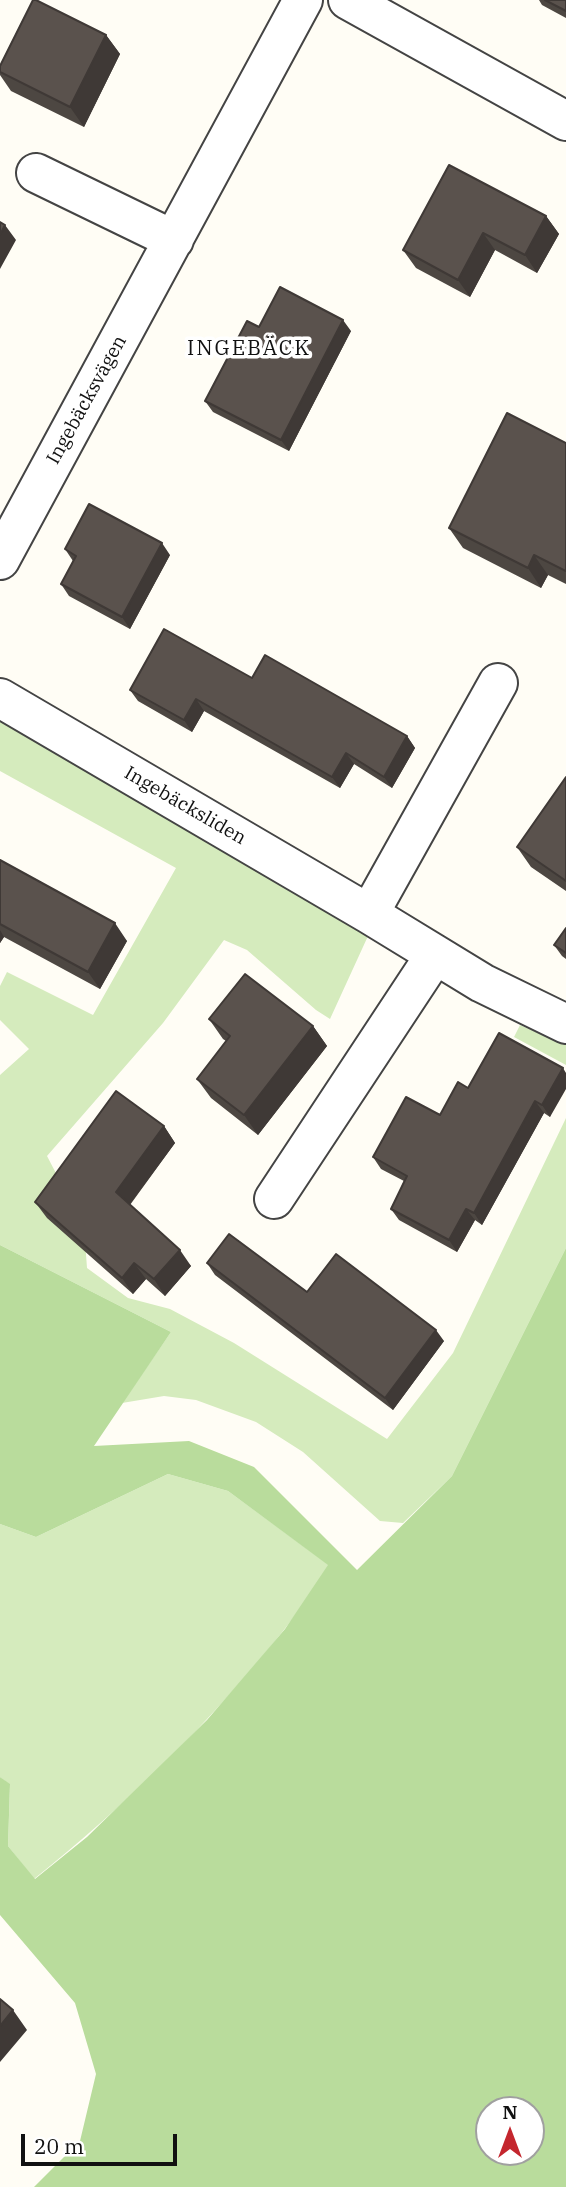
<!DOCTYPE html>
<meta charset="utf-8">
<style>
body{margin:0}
#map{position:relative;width:566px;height:2187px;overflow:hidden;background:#fffdf5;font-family:"IBM Plex Serif",serif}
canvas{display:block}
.north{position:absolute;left:475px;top:2096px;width:70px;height:70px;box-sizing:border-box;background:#fff;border:2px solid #a0a0a0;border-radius:50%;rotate:0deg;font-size:19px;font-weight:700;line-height:28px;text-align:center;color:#111}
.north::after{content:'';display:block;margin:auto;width:24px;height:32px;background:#c4262e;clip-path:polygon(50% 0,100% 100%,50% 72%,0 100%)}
.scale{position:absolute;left:21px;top:2134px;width:156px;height:32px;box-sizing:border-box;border:4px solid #111;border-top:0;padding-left:9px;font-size:21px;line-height:24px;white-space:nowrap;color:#111;-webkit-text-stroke:5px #fff;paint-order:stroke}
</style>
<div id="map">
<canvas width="566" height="2187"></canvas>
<div class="north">N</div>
<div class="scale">20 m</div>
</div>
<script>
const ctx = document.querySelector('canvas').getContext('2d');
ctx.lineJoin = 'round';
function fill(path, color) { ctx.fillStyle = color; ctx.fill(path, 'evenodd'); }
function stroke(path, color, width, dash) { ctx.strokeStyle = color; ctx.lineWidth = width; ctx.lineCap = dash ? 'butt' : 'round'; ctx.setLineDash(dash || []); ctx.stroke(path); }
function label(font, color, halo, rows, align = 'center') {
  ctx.font = font + ' "IBM Plex Serif",serif'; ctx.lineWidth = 7; ctx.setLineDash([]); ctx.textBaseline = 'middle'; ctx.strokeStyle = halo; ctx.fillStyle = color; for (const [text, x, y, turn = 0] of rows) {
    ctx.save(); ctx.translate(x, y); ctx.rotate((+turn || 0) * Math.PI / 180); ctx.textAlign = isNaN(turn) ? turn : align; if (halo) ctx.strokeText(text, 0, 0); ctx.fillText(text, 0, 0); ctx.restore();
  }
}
const green = new Path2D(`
 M 0,720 L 334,912 L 368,936 L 330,1019 L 316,1010 L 247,950 L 224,940 L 163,1023 L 47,1156 L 84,1227 L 87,1268 L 128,1298 L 170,1309 L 234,1343 L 387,1439 L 453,1353 L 566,1118 L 566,1248 L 452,1476 L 403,1523 L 380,1521 L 303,1452 L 256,1422 L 196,1400 L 164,1396 L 122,1403 L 171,1332 L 0,1245 L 0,1075 L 29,1049 L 0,1020 L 0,986 L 7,972 L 93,1015 L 176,868 L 0,771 Z
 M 520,1025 L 566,1045 L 566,1065 L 514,1037 Z
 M 168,1474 L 228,1491 L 329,1565 C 314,1587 300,1610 283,1631 C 210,1723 125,1806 34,1879 L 8,1846 L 10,1785 L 0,1777 L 0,1524 L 36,1537 Z`);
const forest = new Path2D(`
 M 0,1245 L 171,1332 L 94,1446 L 189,1441 L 254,1467 L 357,1570 L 452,1476 L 566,1248 L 566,2187 L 34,2187 L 80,2141 L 96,2074 L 75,2003 L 0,1915 L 0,1777 L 10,1784 L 8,1846 L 35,1879 L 87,1837 L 207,1720 L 285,1629 L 328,1565 L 228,1491 L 168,1474 L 36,1537 L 0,1524 ZM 489,2110 L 531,2110 L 531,2152 L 489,2152 Z`);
const street = new Path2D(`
 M 348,0 L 566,121
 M 36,173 L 174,240
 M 0,560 L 303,0
 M 0,698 L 369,914 L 482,983 L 566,1024
 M 369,914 L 498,683
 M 274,1199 L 435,955`);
const wall = new Path2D(`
 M 539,0 L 566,0 L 566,18 L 542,5 Z
 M 106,35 L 120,54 L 84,127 L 11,91 L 0,75 L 0,66 Z
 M 546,216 L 559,234 L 537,273 L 495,250 L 470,297 L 416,268 L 403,250 Z
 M 259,327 L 351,331 L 289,451 L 213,412 L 205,401 Z
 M 566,443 L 566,584 L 548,575 L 541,588 L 463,548 L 449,528 Z
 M 65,549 L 170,555 L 130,629 L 69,596 L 61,584 L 73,561 Z
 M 252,678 L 407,736 L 415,748 L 392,788 L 354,764 L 340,788 L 204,711 L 192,732 L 138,701 L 130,690 Z
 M 566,777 L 566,891 L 531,867 L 517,847 Z
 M 0,860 L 127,941 L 100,989 L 4,937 L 0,943 Z
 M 566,928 L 566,959 L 562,956 L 554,945 Z
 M 209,1019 L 313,1026 L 327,1046 L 258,1135 L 211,1098 L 197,1079 L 226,1041 L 223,1039 Z
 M 563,1068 L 550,1117 L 544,1113 L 482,1225 L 475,1220 L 457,1252 L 399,1220 L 391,1209 L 404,1181 L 381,1169 L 373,1157 L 440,1115 L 468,1088 Z
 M 164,1126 L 175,1143 L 130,1205 L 191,1266 L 165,1296 L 146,1279 L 133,1294 L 47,1218 L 35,1202 Z
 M 207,1263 L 307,1292 L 444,1341 L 393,1410 L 215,1275 Z`);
const shadedWall = new Path2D(`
 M 106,35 L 120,54 L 84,127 L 70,107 Z
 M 546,216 L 559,234 L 537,273 L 525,255 Z
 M 5,225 L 16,240 L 0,269 L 0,235 Z
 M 483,233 L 495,250 L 470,297 L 458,280 Z
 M 343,320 L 351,331 L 289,451 L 281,440 Z
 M 162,543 L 170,555 L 130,629 L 122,617 Z
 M 534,555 L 548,575 L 541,588 L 528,568 Z
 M 196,699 L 204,711 L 192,732 L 184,720 Z
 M 407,736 L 415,748 L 392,788 L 384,777 Z
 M 346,753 L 354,764 L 340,788 L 332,777 Z
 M 115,923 L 127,941 L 100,989 L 88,972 Z
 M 0,930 L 4,937 L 0,943 Z
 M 313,1026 L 327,1046 L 258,1135 L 244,1115 Z
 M 563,1068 L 566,1073 L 566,1089 L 550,1117 L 542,1105 Z
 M 535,1101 L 544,1113 L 482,1225 L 474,1213 Z
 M 164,1126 L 175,1143 L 127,1208 L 116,1192 Z
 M 466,1209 L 475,1220 L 457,1252 L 449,1240 Z
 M 180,1250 L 191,1266 L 165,1296 L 154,1279 Z
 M 134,1263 L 146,1279 L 133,1294 L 122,1278 Z
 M 436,1330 L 444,1341 L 393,1410 L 385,1398 Z
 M 13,2010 L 27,2030 L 0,2062 L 0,2026 Z`);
const building = new Path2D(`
 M 33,0 L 36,0 L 106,35 L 70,107 L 0,72 L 0,66 Z
 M 545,0 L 566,0 L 566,11 Z
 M 449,165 L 546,216 L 525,255 L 483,233 L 458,280 L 403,250 Z
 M 0,222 L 5,225 L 0,235 Z
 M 280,287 L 343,320 L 281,440 L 205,401 L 247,321 L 259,327 Z
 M 507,413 L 566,443 L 566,571 L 534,555 L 528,568 L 449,528 Z
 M 89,504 L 162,543 L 122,617 L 61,584 L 76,556 L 65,549 Z
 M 164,629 L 252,678 L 265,655 L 407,736 L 384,777 L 346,753 L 332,777 L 196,699 L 184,720 L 130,690 Z
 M 566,777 L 566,881 L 517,847 Z
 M 0,860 L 115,923 L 88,972 L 0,924 Z
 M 566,928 L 566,953 L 554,945 Z
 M 245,974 L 313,1026 L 244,1115 L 197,1079 L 230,1036 L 209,1019 Z
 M 499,1033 L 563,1068 L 542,1105 L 535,1101 L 474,1213 L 466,1209 L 449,1240 L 391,1209 L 407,1176 L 373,1157 L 406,1097 L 440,1115 L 458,1082 L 468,1088 Z
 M 116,1091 L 164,1126 L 116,1192 L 180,1250 L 154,1279 L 134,1263 L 122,1278 L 35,1202 Z
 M 229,1234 L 307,1292 L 336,1254 L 436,1330 L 385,1398 L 207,1263 Z
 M 0,1999 L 13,2010 L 0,2026 Z`);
const streetNames = [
 ["Ingebäcksvägen",87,400,-61],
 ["Ingebäcksliden",185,806,30]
];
const neighbourhoodNames = [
 ["INGEBÄCK",249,349]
];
fill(green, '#d5ebbd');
fill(forest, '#b9dc9c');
stroke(street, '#444', 42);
stroke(street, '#fff', 38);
fill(wall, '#4d4742');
fill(shadedWall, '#3f3936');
fill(building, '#5a524d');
stroke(building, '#3f3936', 2);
label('19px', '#111', '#fff', streetNames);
ctx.letterSpacing = '2px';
label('21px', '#111', '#fff', neighbourhoodNames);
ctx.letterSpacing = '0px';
</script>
